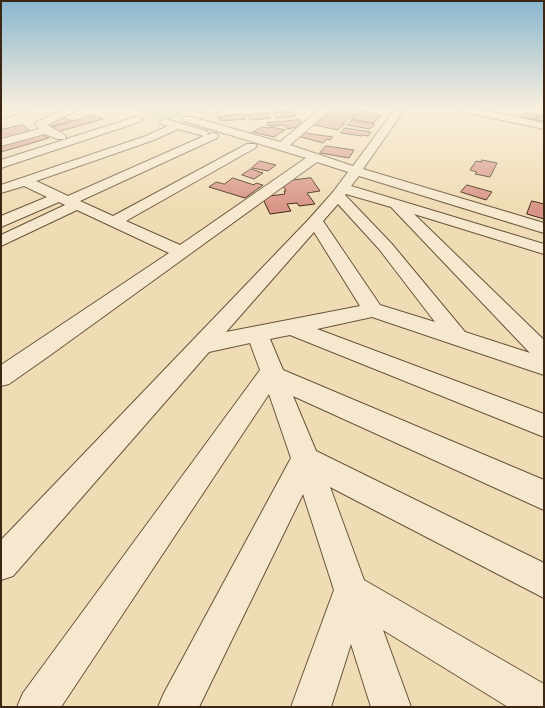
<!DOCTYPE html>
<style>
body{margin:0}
#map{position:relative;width:545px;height:708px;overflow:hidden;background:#f0dcb4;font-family:"Libre Bodoni",serif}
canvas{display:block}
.frame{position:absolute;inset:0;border:2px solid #3b2714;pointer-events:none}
</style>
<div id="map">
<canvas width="545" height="708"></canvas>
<div class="frame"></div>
</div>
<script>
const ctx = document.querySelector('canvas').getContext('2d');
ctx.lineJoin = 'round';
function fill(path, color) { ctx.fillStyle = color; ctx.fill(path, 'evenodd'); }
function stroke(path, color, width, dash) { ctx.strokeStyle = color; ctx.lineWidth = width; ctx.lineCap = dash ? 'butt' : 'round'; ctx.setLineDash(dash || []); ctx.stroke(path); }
const green = new Path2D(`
 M 144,109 L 191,109 L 192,110 C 184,122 155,121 143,115 L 141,113 Z`);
const building = new Path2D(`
 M 337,109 L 362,109 L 342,124 L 345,124 L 338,130 L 314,125 Z
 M 292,111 L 296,116 L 277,118 L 273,113 Z
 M 362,111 L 381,115 L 373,123 L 352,119 Z
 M 267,113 L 271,118 L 251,120 L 247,115 Z
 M 524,113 L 538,115 L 535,120 L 521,117 Z
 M 243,114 L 246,119 L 220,121 L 218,117 Z
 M 94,115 L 103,119 L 57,132 L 51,128 Z
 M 538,115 L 544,116 L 544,121 L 535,120 Z
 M 66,118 L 72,121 L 48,127 L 42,124 Z
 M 300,120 L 301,126 L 287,129 L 284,125 L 269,126 L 267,123 Z
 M 352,120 L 375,124 L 370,129 L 347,125 Z
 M 23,125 L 33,133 L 3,140 L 1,138 L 1,130 Z
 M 262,127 L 269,128 L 271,127 L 285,130 L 274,137 L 253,132 Z
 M 345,128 L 371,132 L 368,136 L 363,135 L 362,136 L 341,133 Z
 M 305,133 L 333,137 L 330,140 L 327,139 L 323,143 L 301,137 Z
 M 41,134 L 49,138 L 1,152 L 1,146 Z
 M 326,146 L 354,150 L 349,158 L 320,153 Z
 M 482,160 L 497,163 L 490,177 L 475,174 L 477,172 L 470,170 L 476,161 L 481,162 Z
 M 260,161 L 276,165 L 268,171 L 252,168 Z
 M 251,169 L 263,173 L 254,179 L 242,175 Z
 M 233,178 L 254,185 L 256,183 L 263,185 L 245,198 L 209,187 L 216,182 L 224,184 Z
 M 311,178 L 320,191 L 307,193 L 315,204 L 299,206 L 297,203 L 287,204 L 291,211 L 270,214 L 262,197 L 285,194 L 284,191 L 286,191 L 281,182 Z
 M 467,185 L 492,192 L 486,200 L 461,192 Z
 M 532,201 L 544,204 L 544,219 L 527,214 Z`);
const street = new Path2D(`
 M 14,109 L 26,110 L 24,112 L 1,119 L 1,113 Z
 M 66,109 L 79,109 L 47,125 L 65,135 L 66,137 L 65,139 L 57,139 L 45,134 L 1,146 L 1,139 L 39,129 L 35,124 L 36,122 Z
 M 200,109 L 224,109 C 219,113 207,114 201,112 Z
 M 320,109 L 331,109 L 290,145 L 353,166 L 395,109 L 405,109 L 363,169 L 544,223 L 544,233 L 359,176 L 351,186 L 544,244 L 544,254 L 414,214 L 544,340 L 544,375 L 372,317 L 317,329 L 544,414 L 544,437 L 290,335 L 270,339 L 283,370 L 544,480 L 544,510 L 293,396 L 316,451 L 544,563 L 544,598 L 330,487 L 364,580 L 544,684 L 544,707 L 508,707 L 383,630 L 411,707 L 371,707 L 351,644 L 331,707 L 291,707 L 334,590 L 303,494 L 199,707 L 158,707 L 164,693 L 291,458 L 269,394 L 61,707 L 17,707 L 23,693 L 260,370 L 250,343 L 209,352 L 13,576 L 1,580 L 1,540 L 310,218 L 333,192 L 348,172 L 317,162 L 49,356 L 9,384 L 1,386 L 1,365 L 169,253 L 77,210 L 1,246 L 1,235 L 65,205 L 59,202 L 1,227 L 1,216 L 47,197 L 24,186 L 1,193 L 1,185 L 146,136 L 168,126 L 161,124 L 160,122 L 165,119 L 207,131 L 208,133 L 207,135 L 213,133 L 217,134 L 218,136 L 217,138 L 80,201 L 113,216 L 247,144 L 255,144 L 257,146 L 255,148 L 126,221 L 180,245 L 306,158 L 184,121 L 183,119 L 184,117 L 192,117 L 280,142 ZM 178,129 L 204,136 L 68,196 L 36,181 L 154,140 ZM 346,194 L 391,207 L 530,353 L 465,332 L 391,243 L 345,195 ZM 338,204 L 379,249 L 435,322 L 380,305 L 323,221 ZM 314,232 L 360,306 L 226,332 Z
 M 459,109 L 478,109 L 544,123 L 544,129 L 464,112 Z
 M 138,116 L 143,119 L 142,121 L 1,168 L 1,160 Z`);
fill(green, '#b4c291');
fill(building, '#d89486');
stroke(building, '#3b2714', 1);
stroke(street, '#68543c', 2);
fill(street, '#f5e8ce');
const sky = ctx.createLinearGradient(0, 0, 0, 208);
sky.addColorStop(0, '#89b7d0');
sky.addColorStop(0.52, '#f8efdd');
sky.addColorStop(1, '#f8efdd00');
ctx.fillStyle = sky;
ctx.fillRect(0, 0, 545, 208);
</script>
